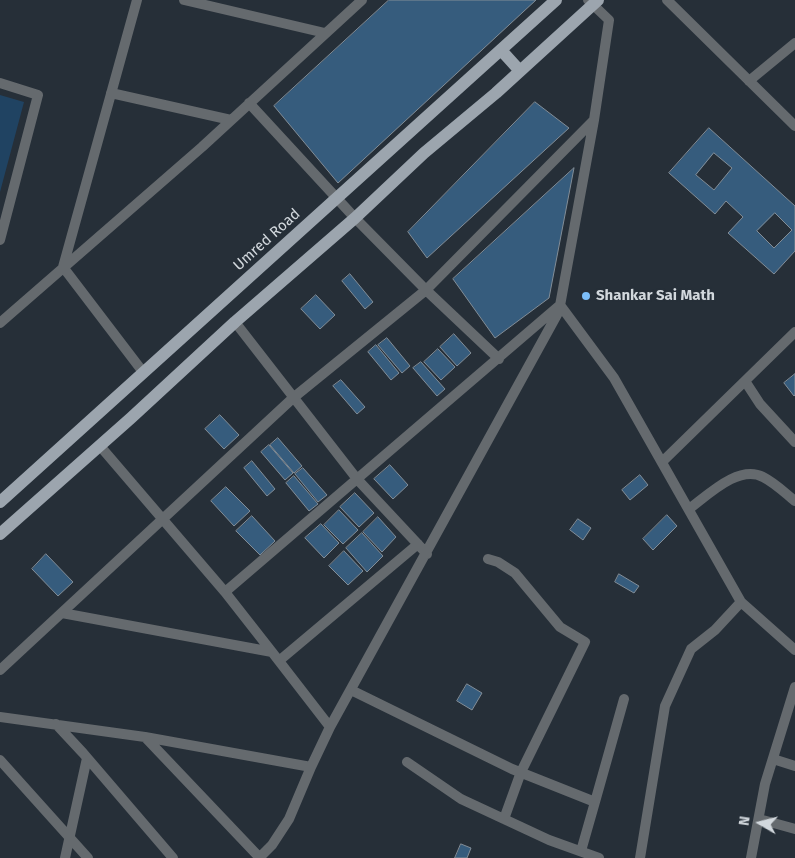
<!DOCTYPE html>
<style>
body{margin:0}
#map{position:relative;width:795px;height:858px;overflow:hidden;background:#262f38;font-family:"Fira Sans",sans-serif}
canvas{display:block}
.north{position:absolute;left:735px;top:798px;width:50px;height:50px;-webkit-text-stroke:4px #262f38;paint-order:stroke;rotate:278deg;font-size:14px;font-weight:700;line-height:20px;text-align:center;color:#d2d8dd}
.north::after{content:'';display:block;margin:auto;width:18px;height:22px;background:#d2d8dd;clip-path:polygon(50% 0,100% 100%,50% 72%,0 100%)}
</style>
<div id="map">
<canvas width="795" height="858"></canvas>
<div class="north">N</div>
</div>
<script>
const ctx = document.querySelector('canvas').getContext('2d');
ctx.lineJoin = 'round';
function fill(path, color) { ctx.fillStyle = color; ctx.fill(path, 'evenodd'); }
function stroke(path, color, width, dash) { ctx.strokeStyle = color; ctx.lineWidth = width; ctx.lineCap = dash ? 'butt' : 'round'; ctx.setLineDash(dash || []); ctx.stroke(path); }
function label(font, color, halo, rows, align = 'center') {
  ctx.font = font + ' "Fira Sans",sans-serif'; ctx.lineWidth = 4; ctx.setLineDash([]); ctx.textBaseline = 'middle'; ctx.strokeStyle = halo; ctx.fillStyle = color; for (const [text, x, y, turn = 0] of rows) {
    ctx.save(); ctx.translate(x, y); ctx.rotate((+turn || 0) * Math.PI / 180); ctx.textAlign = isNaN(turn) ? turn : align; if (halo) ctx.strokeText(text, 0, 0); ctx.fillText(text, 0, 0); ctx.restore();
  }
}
const green = new Path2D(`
 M 0,95 L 24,102 L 0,192 Z`);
const building = new Path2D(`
 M 389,0 L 536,0 L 338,183 L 274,106 Z
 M 535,102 L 569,128 L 427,258 L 408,232 Z
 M 709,128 L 795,206 L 795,251 L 774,274 L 728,233 L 743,217 L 726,201 L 715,214 L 669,173 ZM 714,153 L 732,168 L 714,190 L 696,175 ZM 775,213 L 792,230 L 774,248 L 757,231 Z
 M 574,168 L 549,298 L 495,338 L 453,279 Z
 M 350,274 L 373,302 L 365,309 L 342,281 Z
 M 316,295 L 335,315 L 320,329 L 301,309 Z
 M 454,334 L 471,353 L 457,366 L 440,347 Z
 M 387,338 L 410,366 L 402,373 L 378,345 Z
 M 376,345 L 399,373 L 391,380 L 368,352 Z
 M 438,349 L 455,367 L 441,380 L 424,362 Z
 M 421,362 L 445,389 L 437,396 L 413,368 Z
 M 795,374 L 795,395 L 794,396 L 784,383 Z
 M 341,380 L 365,407 L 357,414 L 333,386 Z
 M 220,415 L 239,435 L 224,449 L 205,429 Z
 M 278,438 L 302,466 L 294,473 L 270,445 Z
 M 269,445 L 293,473 L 285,480 L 261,452 Z
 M 252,461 L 275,489 L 267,496 L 244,468 Z
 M 390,465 L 408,485 L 393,499 L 374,479 Z
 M 303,468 L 327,495 L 318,502 L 295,474 Z
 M 640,475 L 648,485 L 630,500 L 622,490 Z
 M 294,476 L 318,504 L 309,511 L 286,483 Z
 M 226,487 L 250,511 L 234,526 L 211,501 Z
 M 355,493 L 374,513 L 359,527 L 340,507 Z
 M 339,510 L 358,530 L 343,544 L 324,525 Z
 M 667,515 L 677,526 L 653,550 L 643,539 Z
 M 252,516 L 275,541 L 260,555 L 236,531 Z
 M 378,517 L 396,537 L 382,552 L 363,532 Z
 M 578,519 L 591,528 L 583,540 L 570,530 Z
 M 321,524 L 339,543 L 324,558 L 305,538 Z
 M 362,533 L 383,556 L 367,572 L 346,548 Z
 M 344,551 L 363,571 L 348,585 L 329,566 Z
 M 46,554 L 73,582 L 58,596 L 32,569 Z
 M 619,574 L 639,586 L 634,593 L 615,582 Z
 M 467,684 L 482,693 L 472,710 L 457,701 Z
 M 461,844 L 471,848 L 467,858 L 455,858 Z`);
const street = new Path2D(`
 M 137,0 L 63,267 L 143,372
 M 184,0 L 325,33
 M 667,0 L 795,126
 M 749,81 L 795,43
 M 0,83 L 38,95 L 0,240
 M 111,93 L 231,120
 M 249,103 L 355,218 L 426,290 L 499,359
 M 235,322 L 357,479 L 427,554
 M 0,323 L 202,147 L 362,0
 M 745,381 L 760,404 L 795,442
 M 100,446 L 225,592
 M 662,462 L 795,332
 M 689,509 C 708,495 739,464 763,477 C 775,483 785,493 795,501
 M 488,559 L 498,562 L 515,573 L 560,627 L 585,642 L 521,772 L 504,819
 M 741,602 L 795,650
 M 62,613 L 272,652 L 330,727
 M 272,652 L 225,592 L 560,305 L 614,378 L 741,602 L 715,630 L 691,649 L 665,706 L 640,858
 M 280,660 L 418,544
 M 0,670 L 293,398 L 426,290 L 594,120
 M 351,690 L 512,769 L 595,802 L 581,851
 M 0,717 L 145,737
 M 56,724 L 83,753 L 173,858
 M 773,759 L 795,766
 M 0,760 L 88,858
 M 407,762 L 461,799 L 549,840 L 599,858
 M 595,802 L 624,699
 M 759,819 L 795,829
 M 65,858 L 87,758
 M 259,858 L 272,845 L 289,819 L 311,767
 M 260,858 L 145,737 L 311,767 L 330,727 L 559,311 L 594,120 L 609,20 L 588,0
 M 751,858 L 765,784 L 795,687`);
const primary = new Path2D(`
 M 501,50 L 520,71
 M 0,502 L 556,0
 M 0,534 L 131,418 L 235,322 L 355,218 L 424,153 L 496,93 L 598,0`);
const markers = [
 [586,296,5,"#7cbef9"]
];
const streetNames = [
 ["Umred Road",267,240,-42]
];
const poiNames = [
 ["Shankar Sai Math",596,296]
];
fill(green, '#204362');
fill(building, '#365c7d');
stroke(building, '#828d97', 1);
stroke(street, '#656a6e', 10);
stroke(primary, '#9ca5ae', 12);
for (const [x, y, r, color] of markers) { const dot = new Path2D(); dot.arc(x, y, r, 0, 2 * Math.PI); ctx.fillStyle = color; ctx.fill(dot); stroke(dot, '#262f38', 2); }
label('15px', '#d2d8dd', '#262f38', streetNames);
label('bold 15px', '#d2d8dd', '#262f38', poiNames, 'left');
</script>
